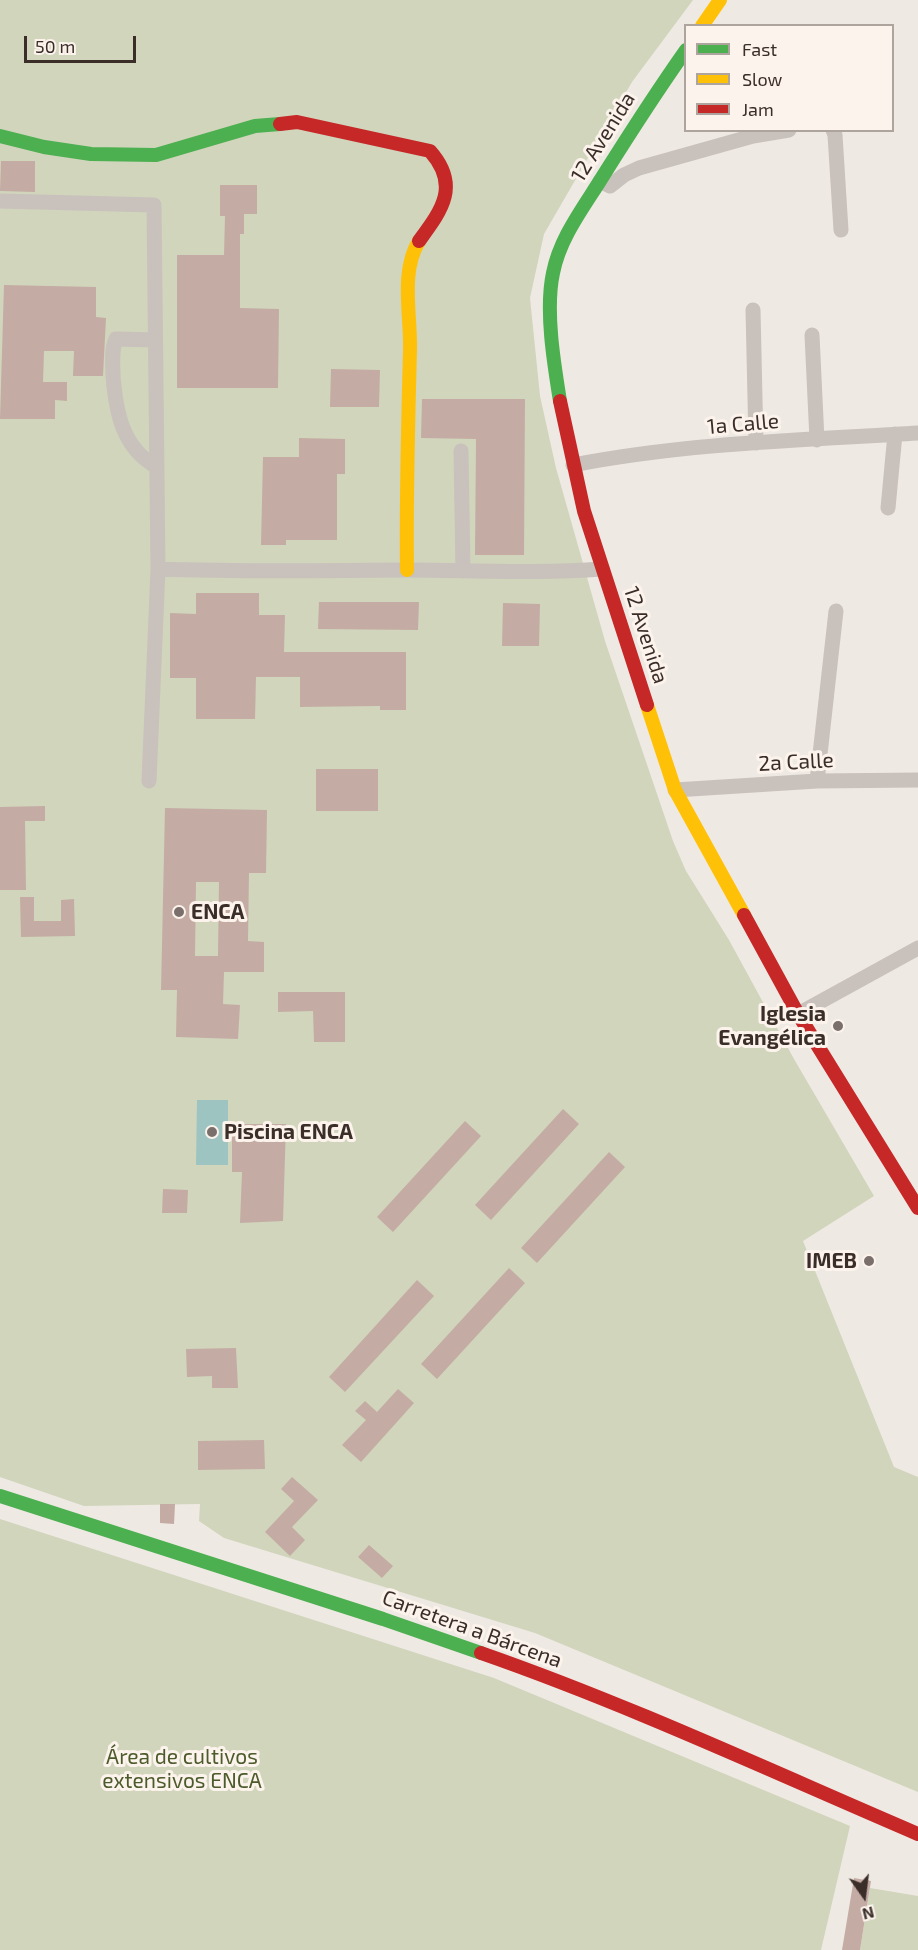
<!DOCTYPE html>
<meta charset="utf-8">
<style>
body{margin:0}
#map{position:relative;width:918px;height:1950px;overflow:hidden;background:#efe9e3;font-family:"Exo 2",sans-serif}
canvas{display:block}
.legend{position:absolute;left:684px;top:24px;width:210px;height:108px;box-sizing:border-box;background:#fbf3ec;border:2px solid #aea49e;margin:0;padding:8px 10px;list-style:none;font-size:18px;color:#3b2e29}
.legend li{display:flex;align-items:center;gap:12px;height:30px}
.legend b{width:30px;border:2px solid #aea49e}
.north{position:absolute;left:834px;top:1866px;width:60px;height:60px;-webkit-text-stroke:4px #fbf3ec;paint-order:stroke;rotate:166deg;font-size:16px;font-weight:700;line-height:24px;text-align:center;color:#3b2e29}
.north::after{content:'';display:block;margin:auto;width:21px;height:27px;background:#3b2e29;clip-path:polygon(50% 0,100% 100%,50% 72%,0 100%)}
.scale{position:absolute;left:24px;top:36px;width:112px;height:27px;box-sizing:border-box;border:3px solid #3b2e29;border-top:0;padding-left:8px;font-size:18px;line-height:21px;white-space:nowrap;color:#3b2e29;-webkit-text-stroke:4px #fbf3ec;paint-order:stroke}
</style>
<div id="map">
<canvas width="918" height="1950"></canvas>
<ul class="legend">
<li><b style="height:8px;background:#4caf50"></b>Fast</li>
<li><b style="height:8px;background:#ffc107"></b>Slow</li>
<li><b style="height:8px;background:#c62828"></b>Jam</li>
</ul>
<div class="north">N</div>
<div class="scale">50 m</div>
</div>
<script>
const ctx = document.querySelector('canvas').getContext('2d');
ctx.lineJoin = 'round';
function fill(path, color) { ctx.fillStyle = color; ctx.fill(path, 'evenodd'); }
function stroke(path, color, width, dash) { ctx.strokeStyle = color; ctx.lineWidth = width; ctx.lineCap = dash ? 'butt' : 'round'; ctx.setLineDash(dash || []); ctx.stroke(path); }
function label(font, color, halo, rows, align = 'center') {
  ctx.font = font + ' "Exo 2",sans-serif'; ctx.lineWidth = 6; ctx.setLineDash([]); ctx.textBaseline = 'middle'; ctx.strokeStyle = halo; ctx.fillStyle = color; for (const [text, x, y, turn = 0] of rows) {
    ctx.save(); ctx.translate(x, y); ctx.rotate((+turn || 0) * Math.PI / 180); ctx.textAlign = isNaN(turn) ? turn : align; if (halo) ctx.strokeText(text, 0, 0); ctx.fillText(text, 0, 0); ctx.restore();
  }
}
const green = new Path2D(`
 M 0,0 L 693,0 L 632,82 L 544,234 L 530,298 L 540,396 L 556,468 L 605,641 L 673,841 L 686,871 L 729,940 L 794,1059 L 874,1196 L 803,1241 L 894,1467 L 918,1477 L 918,1792 L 535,1633 L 224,1538 L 199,1521 L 200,1504 L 84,1506 L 0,1477 Z
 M 0,1519 L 494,1678 L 850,1826 L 821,1950 L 0,1950 Z
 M 870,1888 L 918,1896 L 918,1950 L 860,1950 Z`);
const water = new Path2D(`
 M 197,1100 L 228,1100 L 228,1165 L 196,1165 Z`);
const building = new Path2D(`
 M 1,161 L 35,161 L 35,192 L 0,191 Z
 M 220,185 L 257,185 L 257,214 L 244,214 L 244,234 L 240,234 L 240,308 L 279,309 L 278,388 L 177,388 L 177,255 L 224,255 L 225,216 L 220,216 Z
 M 4,285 L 96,287 L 96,317 L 106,318 L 103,376 L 73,376 L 74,351 L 44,351 L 43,382 L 67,382 L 67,401 L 55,400 L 55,419 L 0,419 Z
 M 331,369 L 380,370 L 379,407 L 330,407 Z
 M 422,399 L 525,399 L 524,555 L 475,555 L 476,439 L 421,438 Z
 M 299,438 L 345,439 L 345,474 L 337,474 L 337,540 L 286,540 L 286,545 L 261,545 L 263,457 L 299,457 Z
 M 196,593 L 259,593 L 259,615 L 285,615 L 284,652 L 406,652 L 406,710 L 380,710 L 380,706 L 300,707 L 300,677 L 256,677 L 255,719 L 196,719 L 196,678 L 170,678 L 170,613 L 196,614 Z
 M 319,602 L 419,602 L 418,630 L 318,629 Z
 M 503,603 L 540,604 L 539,646 L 502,646 Z
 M 316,769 L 378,769 L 378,811 L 316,811 Z
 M 45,806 L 45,821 L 25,821 L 26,890 L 0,890 L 0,807 Z
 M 165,808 L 267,810 L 266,873 L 249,873 L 248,941 L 264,942 L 264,972 L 224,972 L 223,1004 L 240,1005 L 238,1039 L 176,1037 L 177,990 L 161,990 ZM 196,882 L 219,882 L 218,956 L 195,956 Z
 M 20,897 L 34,897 L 34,921 L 61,921 L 61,900 L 74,899 L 75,936 L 21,937 Z
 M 278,992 L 345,992 L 345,1042 L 314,1042 L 313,1011 L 278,1012 Z
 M 563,1109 L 579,1124 L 491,1220 L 475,1205 Z
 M 465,1121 L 481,1136 L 393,1232 L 377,1217 Z
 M 232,1124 L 286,1124 L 283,1221 L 240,1223 L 242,1172 L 232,1172 Z
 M 609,1152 L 625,1167 L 537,1263 L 521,1248 Z
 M 163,1189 L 188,1190 L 187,1213 L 162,1213 Z
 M 509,1268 L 525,1283 L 437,1379 L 421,1364 Z
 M 417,1280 L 434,1296 L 345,1392 L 329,1377 Z
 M 236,1348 L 238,1388 L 212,1388 L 212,1376 L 187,1377 L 186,1349 Z
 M 398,1389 L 414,1403 L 361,1462 L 342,1445 L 366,1420 L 355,1411 L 365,1401 L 377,1412 Z
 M 264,1440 L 265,1469 L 198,1470 L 198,1441 Z
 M 292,1477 L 318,1500 L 292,1527 L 305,1540 L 290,1556 L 265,1532 L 294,1501 L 281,1489 Z
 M 160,1504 L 175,1504 L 174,1524 L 160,1523 Z
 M 369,1545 L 393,1566 L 382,1578 L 358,1557 Z
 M 854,1878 L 871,1881 L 860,1950 L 842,1950 Z`);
const street = new Path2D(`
 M 833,130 L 835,135 L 841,230
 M 600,181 L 610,186 L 624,175 L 639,168 L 753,136 L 789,130
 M 0,201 L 154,205 L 158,569
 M 753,310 L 756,443
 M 812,335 L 817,440
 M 155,340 L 116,339 C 111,350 113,364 113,376 C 116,412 122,448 157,467
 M 461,451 L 463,571
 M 573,465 C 686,443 803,440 918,433
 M 888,508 L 895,434
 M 149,781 L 158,569 C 241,572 323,571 405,570 C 471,570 537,574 602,569
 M 817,781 L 836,611
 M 675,790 L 817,781 L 918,780
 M 798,1014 L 918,948`);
const fast = new Path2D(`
 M 0,136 L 44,147 L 91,154 L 156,155 L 255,126 L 280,124
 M 560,401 C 554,364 545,310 553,273 C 560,237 584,207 603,176 C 630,133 657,91 686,50
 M 0,1496 L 383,1619 L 481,1653`);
const slow = new Path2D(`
 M 702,26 L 720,0
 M 407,570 C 406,497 408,423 410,350 C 411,315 400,272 419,241
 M 647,705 L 675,790 L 744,915`);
const jam = new Path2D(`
 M 280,124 L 297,122 L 430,151 C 461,186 441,211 419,241
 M 560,401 L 584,511 L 647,705
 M 744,915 L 798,1014 L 918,1208
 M 481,1653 C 630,1705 773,1772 918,1834`);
const markers = [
 [179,912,6,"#7a6f6a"],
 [838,1026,6,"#7a6f6a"],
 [212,1132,6,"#7a6f6a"],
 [869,1261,6,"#7a6f6a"]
];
const streetNames = [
 ["12 Avenida",603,137,-58],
 ["1a Calle",743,424,-5],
 ["12 Avenida",646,635,72],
 ["2a Calle",796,762,-3],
 ["Carretera a Bárcena",472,1629,20]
];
const poiNames = [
 ["ENCA",191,912],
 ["Iglesia",826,1014,"right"],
 ["Evangélica",826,1038,"right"],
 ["Piscina ENCA",224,1132],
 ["IMEB",857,1261,"right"]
];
const parkNames = [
 ["Área de cultivos",182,1757],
 ["extensivos ENCA",182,1781]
];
fill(green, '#d1d5bc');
fill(water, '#9ec4c2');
fill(building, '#c4aca4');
stroke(street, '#c9c1bc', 15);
stroke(fast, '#4caf50', 14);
stroke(slow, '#ffc107', 14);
stroke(jam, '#c62828', 14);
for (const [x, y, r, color] of markers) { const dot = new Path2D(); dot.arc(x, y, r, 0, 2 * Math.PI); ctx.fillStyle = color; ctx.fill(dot); stroke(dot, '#fbf3ec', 2); }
label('21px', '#3b2e29', '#fbf3ec', streetNames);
label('bold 21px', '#3b2e29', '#fbf3ec', poiNames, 'left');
label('21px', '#4c5b2b', '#fbf3ec', parkNames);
</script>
